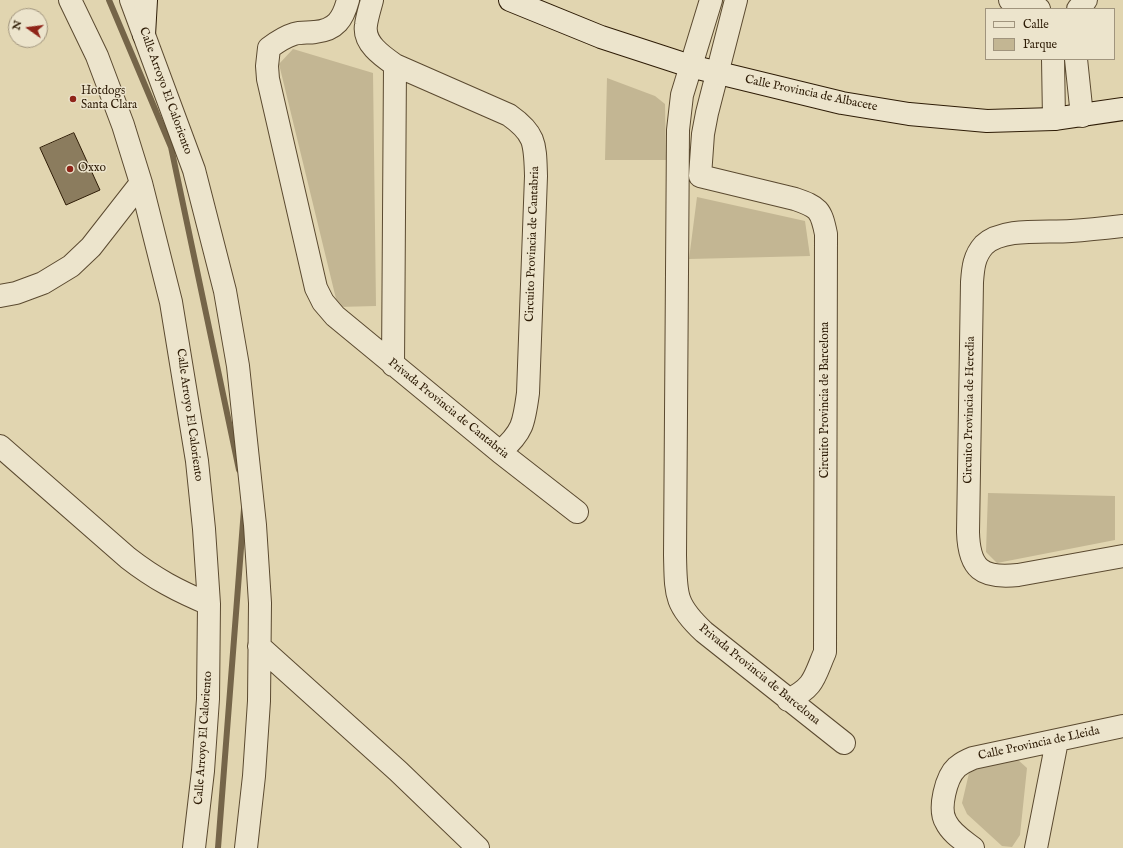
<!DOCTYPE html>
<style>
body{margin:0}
#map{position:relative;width:1123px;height:848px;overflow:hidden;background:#e1d5b0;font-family:"IM FELL English",serif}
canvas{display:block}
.legend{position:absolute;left:985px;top:8px;width:130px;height:52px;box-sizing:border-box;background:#ece4cc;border:1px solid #a0947d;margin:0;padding:5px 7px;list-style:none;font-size:12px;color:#2e1c06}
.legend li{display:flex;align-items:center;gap:8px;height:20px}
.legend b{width:20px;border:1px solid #a0947d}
.north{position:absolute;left:8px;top:8px;width:40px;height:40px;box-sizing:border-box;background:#ece4cc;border:1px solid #a0947d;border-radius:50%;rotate:284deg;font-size:11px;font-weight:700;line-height:16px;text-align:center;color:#2e1c06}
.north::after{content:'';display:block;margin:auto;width:14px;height:18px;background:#8f2418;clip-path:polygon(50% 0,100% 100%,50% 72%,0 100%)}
</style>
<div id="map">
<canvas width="1123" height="848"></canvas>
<ul class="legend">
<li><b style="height:5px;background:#ece4cc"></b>Calle</li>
<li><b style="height:11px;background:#c3b693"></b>Parque</li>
</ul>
<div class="north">N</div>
</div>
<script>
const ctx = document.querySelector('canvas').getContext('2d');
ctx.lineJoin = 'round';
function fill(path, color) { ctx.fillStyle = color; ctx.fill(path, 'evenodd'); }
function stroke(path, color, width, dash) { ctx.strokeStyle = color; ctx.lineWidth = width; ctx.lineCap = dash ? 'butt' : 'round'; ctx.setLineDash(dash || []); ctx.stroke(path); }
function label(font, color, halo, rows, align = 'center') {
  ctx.font = font + ' "IM FELL English",serif'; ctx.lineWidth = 3; ctx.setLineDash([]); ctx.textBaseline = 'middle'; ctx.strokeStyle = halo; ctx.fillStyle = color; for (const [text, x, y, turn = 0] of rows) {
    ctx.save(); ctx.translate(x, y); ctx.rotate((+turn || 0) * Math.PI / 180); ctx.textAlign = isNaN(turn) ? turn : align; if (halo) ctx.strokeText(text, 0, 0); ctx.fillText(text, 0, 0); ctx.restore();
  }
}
const green = new Path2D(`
 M 293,49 L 373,73 L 376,306 L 338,307 L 279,64 Z
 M 607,78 L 655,96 L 665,104 L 666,160 L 605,160 Z
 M 697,197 L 805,221 L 810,256 L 689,259 Z
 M 988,493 L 1115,496 L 1115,540 L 997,563 L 986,552 Z
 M 1017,759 L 1027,768 L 1020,835 L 1012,847 L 1002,846 L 967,814 L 962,803 L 969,773 L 975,767 Z`);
const stream = new Path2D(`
 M 109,0 L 171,147 L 239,470
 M 218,848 L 244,509`);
const building = new Path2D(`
 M 74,133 L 100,190 L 66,205 L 40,148 Z`);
const street = new Path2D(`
 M 70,0 L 97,56 L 123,125 L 141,183 L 171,302 L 197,461 L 204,529 L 209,604 L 208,699 L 203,771 L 194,848
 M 131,0 L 194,170 L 225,291 L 238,366 L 255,525 L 260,603 L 259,701 L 254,776 L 246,848
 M 348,0 C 343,19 336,30 315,32 C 308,33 301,32 294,34 C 284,37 277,42 269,48 L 267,66 L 268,79 L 316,288 L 323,302 L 335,316 L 500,452 L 577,512
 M 372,0 C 370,8 367,17 366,25 C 363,43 382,56 395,65 L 509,115 C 536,134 535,144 536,176 L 528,393 C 524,423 523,432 500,452
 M 711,0 L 682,95 L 678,130 L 675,555 C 676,594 674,604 704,632 L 844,743
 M 736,0 L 707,113 L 703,134 L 700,176 L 795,199 C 818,207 821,209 826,234 L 825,652 C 814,677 815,687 788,700
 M 1010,0 L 1026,4 L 1039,9
 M 1078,9 L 1086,0
 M 1053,59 L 1054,119
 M 1076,59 L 1082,116
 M 1123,226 C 1106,228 1088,230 1071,231 C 1046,233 1003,227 984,245 C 974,256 973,268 972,282 L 968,532 C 969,569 982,579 1018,575 L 1123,556
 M 0,296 L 16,293 L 43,283 L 71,266 L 91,247 L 141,183
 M 393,365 L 395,65
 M 0,446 L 128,558 C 155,579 178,591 209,604
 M 259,646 L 398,771 L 478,848
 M 973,848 C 964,841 951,833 946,822 C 938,809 946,777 957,767 C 962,763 968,760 973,758 L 1123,726
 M 1036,848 L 1057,741`);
const secondary = new Path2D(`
 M 510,0 L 601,37 L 690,66 L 842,103 L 909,114 L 987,121 L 1054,119 L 1123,109
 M 144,35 L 146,0`);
const markers = [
 [73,99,4,"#8f2418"],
 [70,169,4,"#8f2418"]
];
const streetNames = [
 ["Calle Arroyo El Caloriento",165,91,70],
 ["Calle Provincia de Albacete",811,94,12],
 ["Circuito Provincia de Cantabria",533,244,-88],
 ["Circuito Provincia de Barcelona",826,400,-90],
 ["Privada Provincia de Cantabria",448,409,39],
 ["Circuito Provincia de Heredia",970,410,-89],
 ["Calle Arroyo El Caloriento",189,415,82],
 ["Privada Provincia de Barcelona",759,675,39],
 ["Calle Arroyo El Caloriento",204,738,-86],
 ["Calle Provincia de Lleida",1039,744,-12]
];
const poiNames = [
 ["Hotdogs",81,92],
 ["Santa Clara",81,106],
 ["Oxxo",78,169]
];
fill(green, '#c3b693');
stroke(stream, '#756549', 6);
fill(building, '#8b7c5e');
stroke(building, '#2e1c06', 1);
stroke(street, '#5b4a30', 24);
stroke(secondary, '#2e1c06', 24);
stroke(street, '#ece4cc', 22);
stroke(secondary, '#ece4cc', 22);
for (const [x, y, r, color] of markers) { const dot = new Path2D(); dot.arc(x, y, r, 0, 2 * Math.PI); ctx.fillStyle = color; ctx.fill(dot); stroke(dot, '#ece4cc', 1.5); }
label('12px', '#2e1c06', '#ece4cc', streetNames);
label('12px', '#2e1c06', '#ece4cc', poiNames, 'left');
</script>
